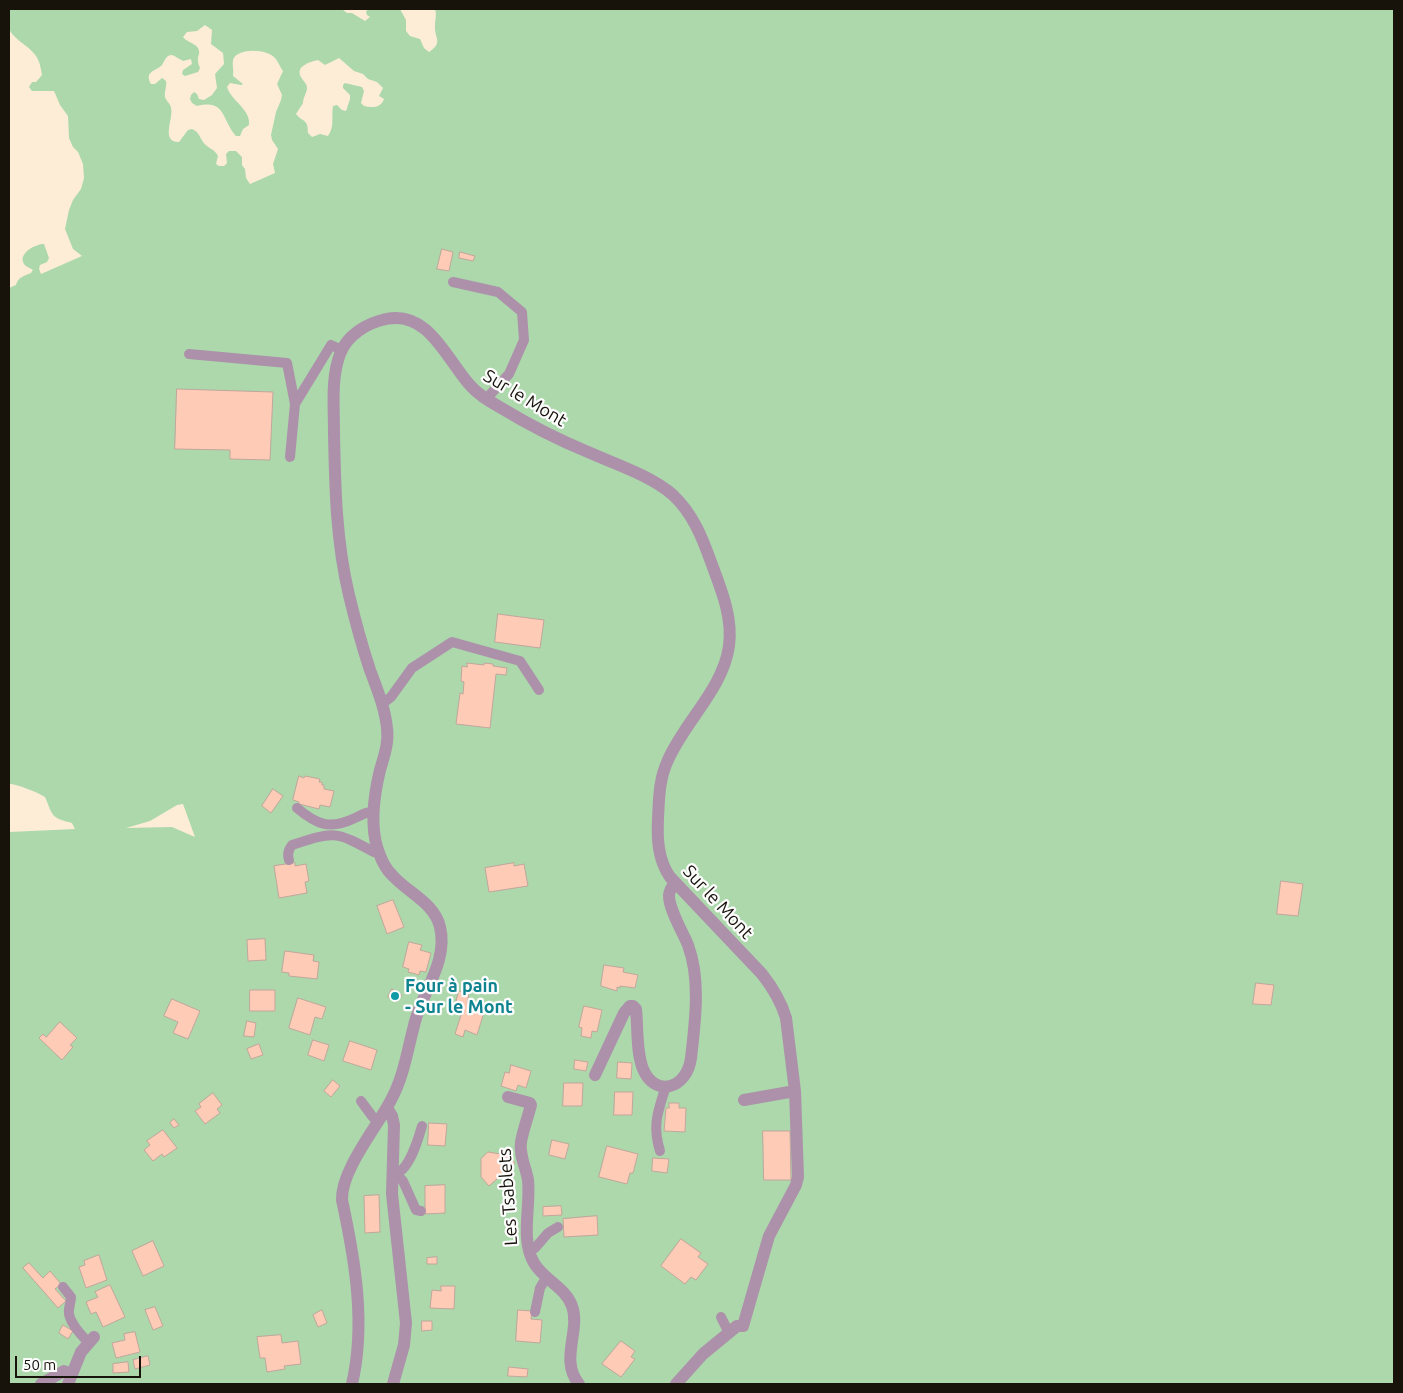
<!DOCTYPE html>
<meta charset="utf-8">
<style>
body{margin:0}
#map{position:relative;width:1403px;height:1393px;overflow:hidden;background:#fdedd7;font-family:Ubuntu,sans-serif}
canvas{display:block}
.frame{position:absolute;inset:0;border:10px solid #17120a;pointer-events:none}
.scale{position:absolute;left:15px;top:1356px;width:126px;height:22px;box-sizing:border-box;border:2px solid #17120a;border-top:0;padding-left:6px;font-size:15px;line-height:18px;white-space:nowrap;color:#17120a;-webkit-text-stroke:4px #fdfdfd;paint-order:stroke}
</style>
<div id="map">
<canvas width="1403" height="1393"></canvas>
<div class="frame"></div>
<div class="scale">50 m</div>
</div>
<script>
const ctx = document.querySelector('canvas').getContext('2d');
ctx.lineJoin = 'round';
function fill(path, color) { ctx.fillStyle = color; ctx.fill(path, 'evenodd'); }
function stroke(path, color, width, dash) { ctx.strokeStyle = color; ctx.lineWidth = width; ctx.lineCap = dash ? 'butt' : 'round'; ctx.setLineDash(dash || []); ctx.stroke(path); }
function label(font, color, halo, rows, align = 'center') {
  ctx.font = font + ' Ubuntu,sans-serif'; ctx.lineWidth = 4.5; ctx.setLineDash([]); ctx.textBaseline = 'middle'; ctx.strokeStyle = halo; ctx.fillStyle = color; for (const [text, x, y, turn = 0] of rows) {
    ctx.save(); ctx.translate(x, y); ctx.rotate((+turn || 0) * Math.PI / 180); ctx.textAlign = isNaN(turn) ? turn : align; if (halo) ctx.strokeText(text, 0, 0); ctx.fillText(text, 0, 0); ctx.restore();
  }
}
const green = new Path2D(`
 M 9,9 L 342,9 L 347,13 L 352,13 L 365,21 L 370,17 L 367,15 L 366,12 L 368,9 L 400,9 L 406,20 L 406,31 L 410,36 L 420,39 L 424,48 L 429,52 C 444,42 434,38 435,26 C 435,19 437,15 435,9 L 1394,9 L 1394,1384 L 9,1384 L 9,832 L 75,829 L 72,823 C 51,818 53,816 45,797 C 37,792 17,784 9,784 L 9,288 L 16,285 C 18,277 24,276 31,273 L 33,270 C 29,267 25,267 23,262 C 20,252 36,244 44,244 L 49,258 L 47,262 L 40,265 L 39,269 L 41,274 L 82,256 L 73,249 L 65,229 L 69,210 L 73,200 L 81,189 L 84,178 L 83,164 L 78,152 L 73,147 L 69,138 L 68,116 L 60,105 L 54,91 L 32,91 L 29,87 L 32,82 L 36,82 L 42,75 C 41,69 40,62 36,56 C 30,46 12,39 9,28 C 7,23 9,15 9,9 ZM 205,25 L 212,30 L 211,44 L 223,53 L 224,64 L 215,74 L 217,88 L 212,95 L 204,100 L 199,99 L 197,94 L 194,92 L 191,95 L 190,99 L 192,103 L 197,106 C 226,99 221,119 236,136 L 240,136 L 243,129 L 249,125 C 251,109 231,101 227,87 L 230,83 L 241,85 L 243,84 L 233,76 C 234,71 232,65 233,60 C 237,47 268,49 275,58 C 278,61 280,67 283,71 L 277,84 L 282,95 L 281,100 L 276,112 L 271,135 L 272,140 L 278,149 L 273,164 L 275,173 L 250,184 L 246,178 L 245,169 L 242,165 L 242,157 L 236,151 L 229,151 L 226,154 L 227,163 L 224,166 L 219,166 L 216,164 L 218,156 C 215,149 207,148 203,142 C 199,136 199,132 192,129 L 188,130 L 179,142 C 160,142 174,118 171,108 C 171,104 166,101 165,97 C 164,93 167,86 166,81 L 162,78 L 155,84 L 151,84 C 144,72 155,71 161,66 C 165,62 165,55 172,55 C 175,56 179,59 183,61 L 191,59 L 192,64 L 183,70 L 182,74 L 185,76 L 198,72 L 200,68 C 199,66 198,63 198,60 C 197,57 200,54 199,51 C 198,43 187,43 183,37 L 187,32 L 197,31 ZM 339,58 L 354,71 L 363,74 L 368,79 L 377,82 L 383,88 L 379,96 L 384,99 C 381,108 372,108 364,106 L 361,103 L 364,91 L 362,87 L 345,83 L 343,85 L 343,88 L 350,95 L 350,99 L 346,111 L 342,110 L 337,105 L 333,106 C 331,117 335,126 328,136 L 320,134 L 312,137 L 308,133 C 308,118 303,123 296,114 L 303,103 C 303,97 307,93 307,88 C 307,83 303,81 301,77 C 295,66 310,62 318,60 L 325,65 ZM 183,804 L 195,837 L 172,827 L 126,828 L 150,821 L 177,805 Z`);
const building = new Path2D(`
 M 442,249 L 453,252 L 449,271 L 437,269 Z
 M 460,252 L 475,256 L 473,261 L 459,258 Z
 M 177,389 L 273,392 L 270,460 L 230,459 L 230,450 L 175,449 Z
 M 498,614 L 544,620 L 540,648 L 495,642 Z
 M 467,663 L 484,665 L 484,663 L 493,664 L 493,666 L 507,668 L 506,675 L 496,674 L 490,728 L 456,724 L 460,693 L 463,694 L 464,682 L 461,681 L 462,666 L 467,667 Z
 M 299,776 L 304,778 L 305,776 L 320,779 L 319,782 L 322,782 L 322,785 L 324,785 L 324,789 L 334,791 L 330,807 L 320,805 L 319,809 L 299,804 L 299,802 L 293,800 Z
 M 273,789 L 283,796 L 271,813 L 262,806 Z
 M 295,863 L 295,866 L 306,864 L 309,881 L 305,882 L 307,893 L 279,898 L 274,866 Z
 M 514,863 L 514,866 L 524,864 L 528,886 L 489,892 L 485,868 Z
 M 1281,881 L 1303,884 L 1298,916 L 1277,914 Z
 M 393,900 L 404,927 L 387,934 L 377,906 Z
 M 265,939 L 266,960 L 248,961 L 247,940 Z
 M 409,942 L 422,945 L 420,950 L 431,953 L 426,972 L 420,971 L 419,975 L 408,972 L 409,969 L 403,967 Z
 M 285,951 L 314,955 L 313,961 L 319,962 L 317,979 L 289,976 L 289,973 L 282,972 Z
 M 604,965 L 624,968 L 623,972 L 638,975 L 635,988 L 620,986 L 620,988 L 617,987 L 617,991 L 601,986 Z
 M 1256,983 L 1274,985 L 1271,1005 L 1253,1004 Z
 M 392,989 L 402,995 L 397,1002 L 388,997 Z
 M 250,990 L 275,990 L 275,1011 L 250,1011 Z
 M 459,991 L 469,994 L 467,1003 L 485,1009 L 477,1035 L 465,1030 L 463,1037 L 455,1034 L 462,1012 L 454,1010 Z
 M 298,998 L 326,1007 L 322,1019 L 315,1017 L 310,1035 L 289,1028 Z
 M 172,999 L 200,1011 L 188,1039 L 173,1033 L 178,1022 L 164,1016 Z
 M 584,1006 L 602,1010 L 597,1032 L 592,1031 L 591,1038 L 581,1036 L 582,1028 L 579,1027 Z
 M 247,1021 L 256,1023 L 254,1037 L 244,1036 Z
 M 60,1022 L 77,1038 L 70,1045 L 73,1047 L 62,1060 L 39,1038 L 43,1034 L 46,1037 Z
 M 313,1040 L 329,1045 L 324,1061 L 308,1055 Z
 M 350,1041 L 377,1050 L 371,1070 L 343,1061 Z
 M 259,1044 L 263,1055 L 251,1059 L 247,1049 Z
 M 575,1060 L 588,1062 L 586,1071 L 574,1069 Z
 M 618,1062 L 632,1063 L 631,1079 L 617,1078 Z
 M 511,1065 L 531,1071 L 526,1088 L 518,1085 L 516,1091 L 501,1086 L 505,1072 L 509,1073 Z
 M 333,1080 L 340,1086 L 331,1097 L 324,1091 Z
 M 564,1083 L 583,1083 L 582,1106 L 563,1106 Z
 M 615,1092 L 633,1092 L 632,1115 L 614,1115 Z
 M 213,1093 L 222,1105 L 217,1109 L 220,1113 L 205,1124 L 195,1111 L 201,1107 L 199,1104 Z
 M 669,1103 L 679,1103 L 679,1108 L 686,1108 L 685,1132 L 664,1131 L 666,1108 L 669,1108 Z
 M 174,1119 L 179,1125 L 174,1128 L 170,1123 Z
 M 429,1123 L 447,1124 L 445,1146 L 428,1145 Z
 M 163,1130 L 177,1148 L 164,1157 L 162,1154 L 153,1161 L 144,1150 L 150,1145 L 147,1141 Z
 M 763,1131 L 790,1131 L 791,1180 L 764,1180 Z
 M 552,1140 L 569,1144 L 565,1159 L 549,1155 Z
 M 607,1146 L 638,1154 L 633,1173 L 630,1173 L 627,1184 L 599,1177 Z
 M 488,1152 L 507,1155 L 515,1163 L 489,1186 L 481,1177 L 481,1159 Z
 M 653,1158 L 669,1159 L 667,1173 L 652,1171 Z
 M 445,1185 L 445,1213 L 425,1214 L 425,1186 Z
 M 379,1195 L 380,1232 L 365,1233 L 364,1196 Z
 M 561,1206 L 562,1215 L 543,1216 L 543,1207 Z
 M 597,1216 L 598,1235 L 564,1237 L 563,1219 Z
 M 681,1239 L 701,1253 L 698,1257 L 708,1264 L 696,1280 L 691,1277 L 685,1284 L 661,1266 Z
 M 153,1241 L 164,1266 L 143,1276 L 132,1251 Z
 M 99,1255 L 107,1280 L 86,1288 L 79,1267 L 85,1265 L 84,1261 Z
 M 437,1257 L 437,1264 L 427,1264 L 427,1258 Z
 M 29,1263 L 43,1278 L 50,1271 L 61,1284 L 55,1289 L 66,1301 L 58,1308 L 23,1268 Z
 M 110,1285 L 125,1317 L 103,1327 L 96,1312 L 91,1314 L 86,1302 L 98,1297 L 95,1292 Z
 M 441,1286 L 455,1286 L 454,1309 L 430,1308 L 432,1290 L 441,1291 Z
 M 155,1307 L 163,1326 L 153,1330 L 145,1310 Z
 M 322,1310 L 327,1323 L 318,1327 L 313,1315 Z
 M 518,1310 L 532,1311 L 531,1319 L 542,1320 L 540,1343 L 516,1341 Z
 M 422,1321 L 432,1321 L 432,1330 L 422,1331 Z
 M 63,1325 L 73,1331 L 68,1339 L 59,1333 Z
 M 135,1332 L 140,1352 L 116,1358 L 112,1343 L 125,1340 L 124,1334 Z
 M 281,1335 L 282,1343 L 298,1341 L 301,1364 L 284,1366 L 285,1369 L 267,1372 L 265,1358 L 260,1358 L 257,1337 Z
 M 621,1341 L 635,1351 L 631,1357 L 635,1359 L 621,1377 L 602,1364 Z
 M 148,1356 L 150,1365 L 135,1369 L 133,1360 Z
 M 128,1362 L 129,1372 L 113,1373 L 113,1364 Z
 M 509,1367 L 528,1369 L 527,1377 L 508,1376 Z`);
const lane = new Path2D(`
 M 453,282 L 498,292 L 522,312 L 524,340 L 509,374 L 486,399
 M 189,354 L 287,363 L 295,404 L 331,345 L 342,350
 M 290,457 L 295,404
 M 382,704 L 391,697 L 412,668 L 452,642 L 520,661 L 539,690
 M 297,808 C 317,825 330,830 355,818 C 362,815 366,811 374,812
 M 289,860 C 287,854 288,850 292,845 C 335,831 335,831 374,852 L 378,851
 M 361,1101 L 372,1116 L 378,1122
 M 660,1151 C 652,1125 658,1111 666,1086
 M 393,1175 C 409,1172 418,1140 422,1126
 M 397,1175 L 403,1181 L 416,1210 L 421,1211
 M 530,1251 L 535,1248 L 548,1233 L 558,1227
 M 63,1287 L 71,1297 C 71,1303 68,1308 69,1314 C 71,1324 81,1335 88,1342
 M 535,1312 L 540,1288 L 546,1278
 M 721,1317 L 729,1333`);
const street = new Path2D(`
 M 595,1075 L 624,1013 L 630,1006 L 633,1006 L 636,1009 C 638,1028 636,1051 643,1069 C 655,1098 687,1089 691,1058 C 695,1022 701,980 688,945 C 683,933 669,909 669,896 C 669,890 672,887 675,882
 M 508,1097 L 530,1103 L 531,1105 C 528,1117 523,1130 521,1142 C 519,1156 526,1167 528,1180 C 531,1207 520,1239 534,1263 C 544,1280 566,1288 572,1306 C 581,1330 559,1360 579,1384
 M 744,1100 L 795,1091
 M 387,1108 L 392,1116 L 394,1125 L 392,1194 L 406,1323 L 404,1345 L 393,1384
 M 41,1384 L 64,1371 L 72,1374
 M 68,1384 L 81,1352 L 94,1337
 M 352,1384 C 366,1324 355,1260 342,1200 C 341,1170 377,1127 391,1100 C 405,1074 408,1046 416,1018 C 425,989 448,959 440,927 C 435,904 409,893 394,877 C 385,869 381,859 377,847 C 370,823 374,795 380,770 C 384,756 389,743 387,728 C 385,708 377,689 370,670 C 362,646 355,620 349,595 C 336,541 335,487 334,432 C 334,406 331,378 340,354 C 347,335 367,323 386,319 C 428,310 446,358 469,384 C 478,395 491,402 503,409 C 531,426 559,440 588,452 C 615,464 652,476 673,495 C 693,514 702,537 711,562 C 721,589 733,617 729,646 C 723,689 685,721 668,760 C 659,779 659,798 658,819 C 657,839 658,860 670,877 L 762,974 C 773,988 781,1001 786,1018 L 795,1091 L 798,1177 L 796,1185 L 769,1236 L 743,1326 L 737,1326 L 703,1354 L 676,1384`);
const markers = [
 [395,996,5,"#0f9aa8"]
];
const streetNames = [
 ["Sur le Mont",525,398,31],
 ["Sur le Mont",718,902,47],
 ["Les Tsablets",508,1197,-94]
];
const cultureNames = [
 ["Four à pain",405,986],
 ["- Sur le Mont",405,1007]
];
fill(green, '#acd8ac');
fill(building, '#fecbb6');
stroke(building, '#c1a79c', 1);
stroke(lane, '#ad91aa', 10);
stroke(street, '#ad91aa', 12);
for (const [x, y, r, color] of markers) { const dot = new Path2D(); dot.arc(x, y, r, 0, 2 * Math.PI); ctx.fillStyle = color; ctx.fill(dot); stroke(dot, '#fdfdfd', 2); }
label('18px', '#17120a', '#fdfdfd', streetNames);
label('bold 18px', '#0d838f', '#fdfdfd', cultureNames, 'left');
</script>
